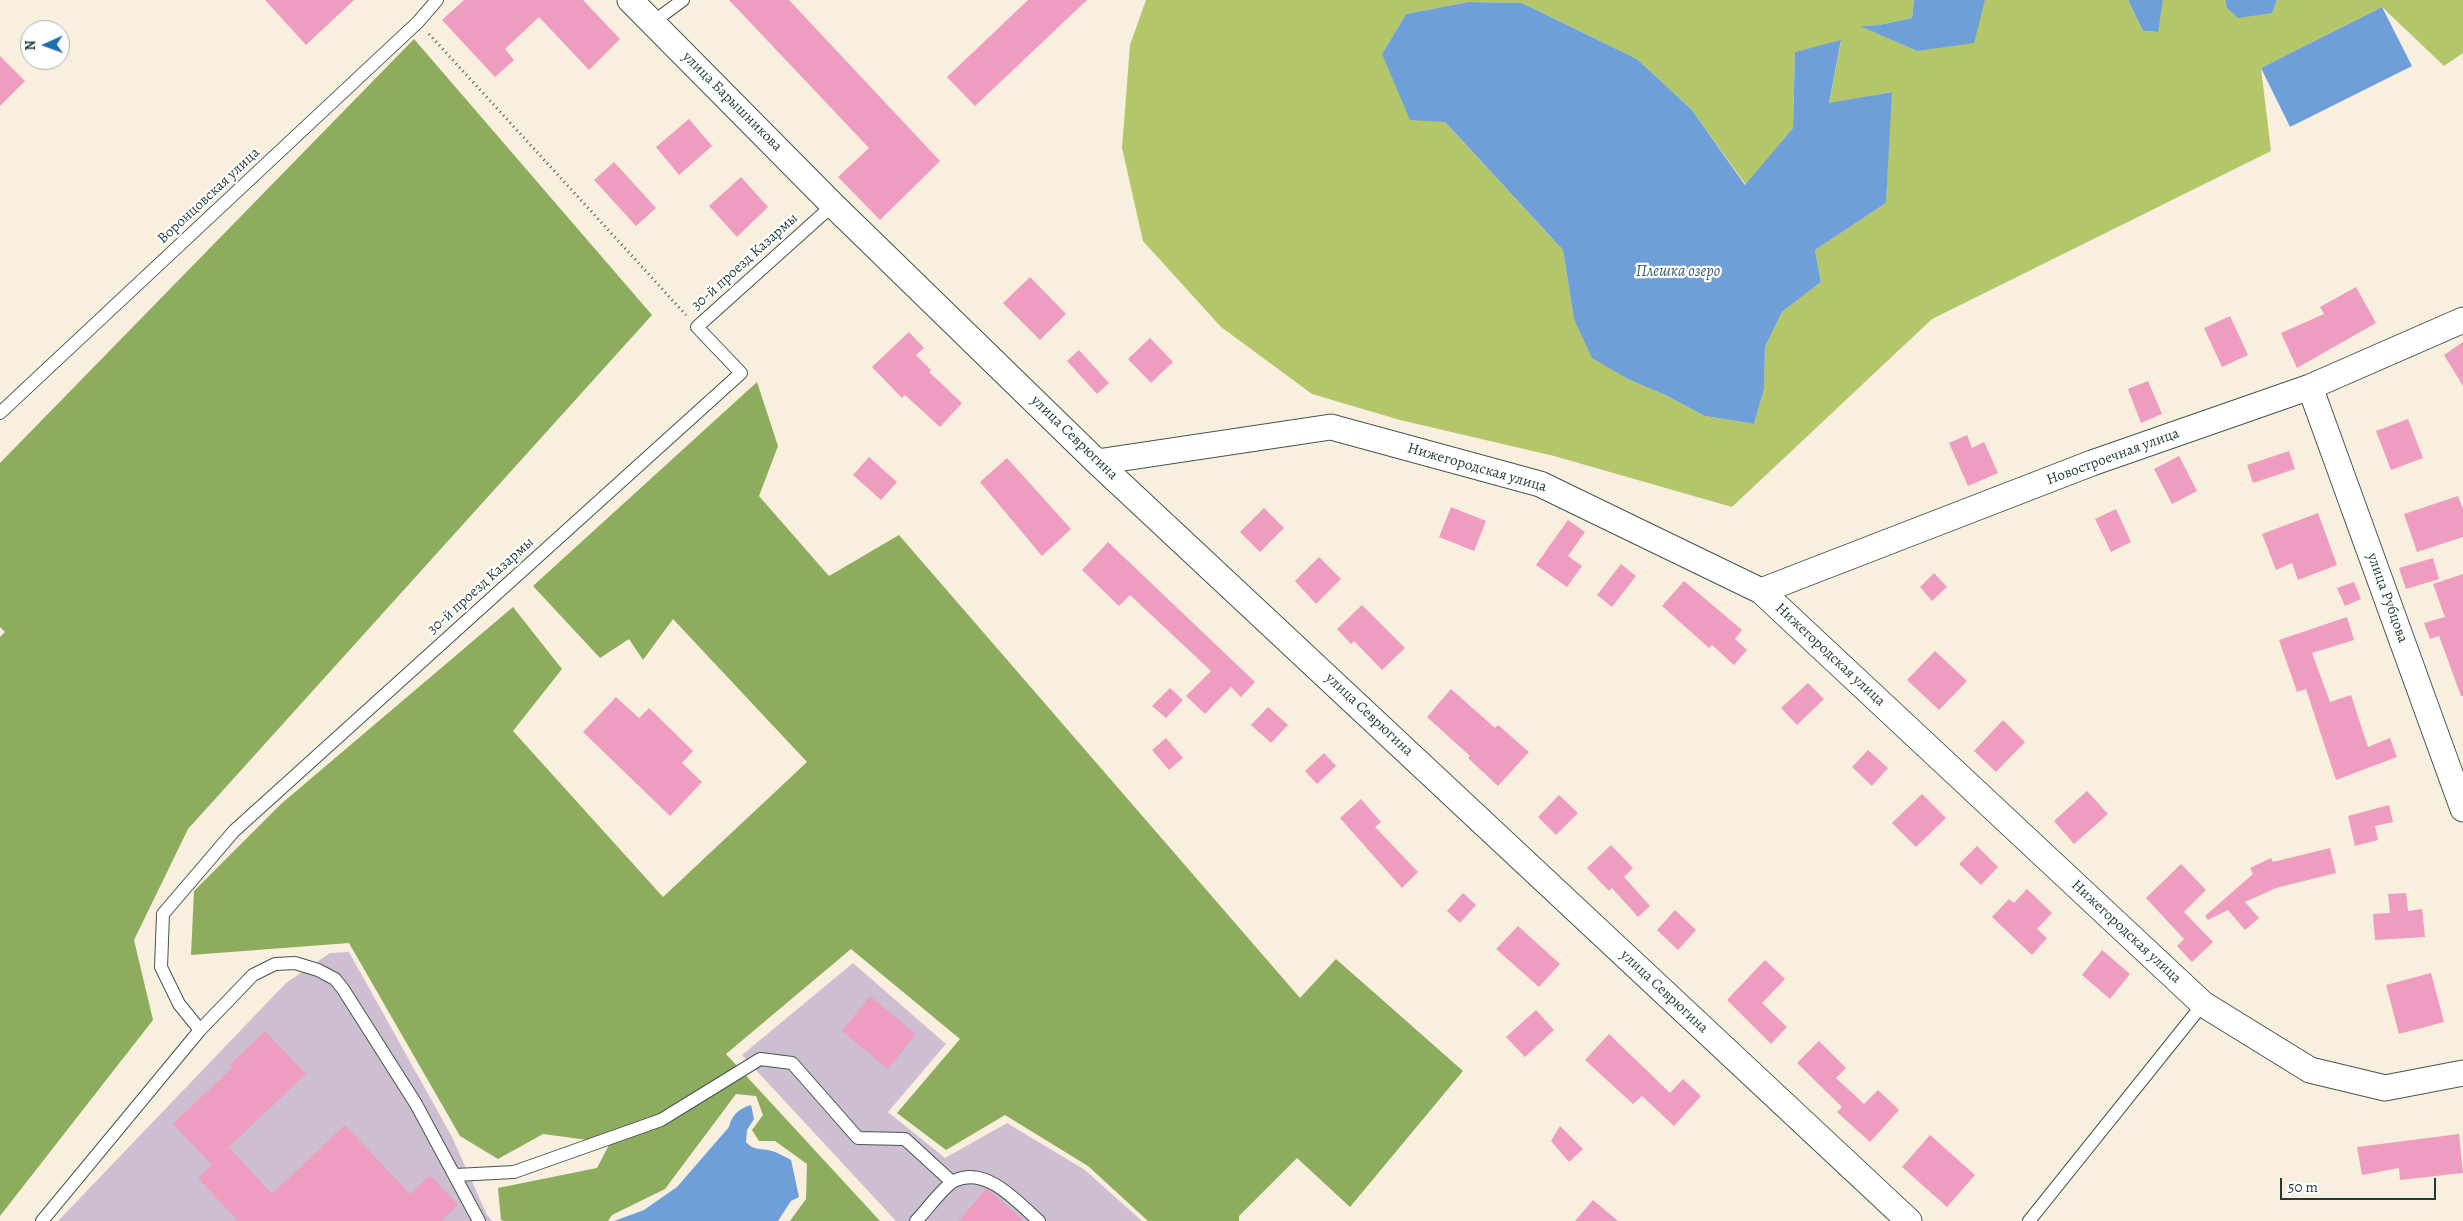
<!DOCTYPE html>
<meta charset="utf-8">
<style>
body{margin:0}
#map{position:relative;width:2463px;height:1221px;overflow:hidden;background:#f8efdf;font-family:Alegreya,serif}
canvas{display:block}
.north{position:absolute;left:20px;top:20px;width:50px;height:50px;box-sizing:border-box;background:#fff;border:1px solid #a5b1ae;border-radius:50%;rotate:268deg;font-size:14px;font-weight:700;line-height:20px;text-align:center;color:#1f3d34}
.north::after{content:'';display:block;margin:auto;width:18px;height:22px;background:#1f6fb2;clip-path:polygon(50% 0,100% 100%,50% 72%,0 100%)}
.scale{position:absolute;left:2280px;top:1178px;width:156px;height:22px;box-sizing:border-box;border:2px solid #1f3d34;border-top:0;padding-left:6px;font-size:15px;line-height:18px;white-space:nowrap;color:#1f3d34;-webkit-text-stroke:4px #fff;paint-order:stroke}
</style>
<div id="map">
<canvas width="2463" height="1221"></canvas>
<div class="north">N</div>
<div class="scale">50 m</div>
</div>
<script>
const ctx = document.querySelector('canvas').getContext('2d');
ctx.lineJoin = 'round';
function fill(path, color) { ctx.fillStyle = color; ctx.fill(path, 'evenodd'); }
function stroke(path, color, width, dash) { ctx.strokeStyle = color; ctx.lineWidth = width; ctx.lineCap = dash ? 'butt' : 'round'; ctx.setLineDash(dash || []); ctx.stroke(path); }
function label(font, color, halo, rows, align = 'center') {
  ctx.font = font + ' Alegreya,serif'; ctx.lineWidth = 4.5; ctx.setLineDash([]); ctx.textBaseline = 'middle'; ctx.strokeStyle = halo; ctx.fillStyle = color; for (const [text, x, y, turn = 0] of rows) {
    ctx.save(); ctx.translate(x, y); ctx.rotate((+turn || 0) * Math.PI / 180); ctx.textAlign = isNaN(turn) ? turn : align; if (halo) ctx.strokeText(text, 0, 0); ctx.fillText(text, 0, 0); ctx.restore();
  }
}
const industrial = new Path2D(`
 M 349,952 L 452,1137 L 487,1215 L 492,1221 L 58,1221 L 286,983 L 330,953 Z
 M 853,963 L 946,1044 L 888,1112 L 945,1158 L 1007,1123 L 1085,1170 L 1142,1221 L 896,1221 L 742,1055 Z`);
const green = new Path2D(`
 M 1146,0 L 1914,0 L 1912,18 L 1879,25 L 1861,26 L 1917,51 L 1981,10 L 1985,0 L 2128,0 L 2143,31 L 2157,32 L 2163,0 L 2225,0 L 2227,8 L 2272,13 L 2277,0 L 2463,0 L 2463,53 L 2444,66 L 2382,7 L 2261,68 L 2271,151 L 1932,319 L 1732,507 L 1554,456 L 1400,420 L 1312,394 L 1221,327 L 1143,241 L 1122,148 L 1130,45 ZM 1468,2 L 1522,3 L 1637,59 L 1692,110 L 1746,185 L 1793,128 L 1795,52 L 1841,41 L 1829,104 L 1891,92 L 1886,203 L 1815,250 L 1821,282 L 1782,312 L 1765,347 L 1764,389 L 1754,424 L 1705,416 L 1665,395 L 1630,380 L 1574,319 L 1563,250 L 1382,54 L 1406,14 Z`);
const forest = new Path2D(`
 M 414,39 L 652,315 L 188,829 L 134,940 L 153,1020 L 0,1216 L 0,637 L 5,632 L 0,627 L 0,463 Z
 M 757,382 L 778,446 L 759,496 L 829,576 L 899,535 L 1300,998 L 1336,959 L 1463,1071 L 1350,1207 L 1297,1158 L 1239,1216 L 1239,1221 L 1148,1221 L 1088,1166 L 1005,1115 L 946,1150 L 897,1113 L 960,1039 L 851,949 L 726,1054 L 880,1221 L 790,1221 L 806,1199 L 807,1164 L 775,1141 L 759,1141 L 752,1130 L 763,1115 L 756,1096 L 736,1094 L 665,1189 L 612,1215 L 608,1221 L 504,1221 L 501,1220 L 498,1188 L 597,1168 L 610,1143 L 543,1134 L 498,1159 L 460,1136 L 349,943 L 191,955 L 194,891 L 281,804 L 513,607 L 562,669 L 513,731 L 663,897 L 807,762 L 673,619 L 643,660 L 629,639 L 600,658 L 533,586 Z`);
const water = new Path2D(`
 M 1914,0 L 1985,0 L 1974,43 L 1917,51 L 1860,26 L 1879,25 L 1912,18 Z
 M 2128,0 L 2163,0 L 2158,32 L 2143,31 Z
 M 2225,0 L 2277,0 L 2272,13 L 2238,18 L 2227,8 Z
 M 1468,2 L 1522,3 L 1637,59 L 1692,110 L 1745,185 L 1793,128 L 1795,52 L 1841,40 L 1829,103 L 1892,92 L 1886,203 L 1815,250 L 1821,282 L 1782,312 L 1765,347 L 1764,389 L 1754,424 L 1705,416 L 1665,395 L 1630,380 L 1592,358 L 1574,319 L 1563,250 L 1445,122 L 1410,120 L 1382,54 L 1406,14 Z
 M 2382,7 L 2412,66 L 2290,127 L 2261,68 Z
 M 751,1105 L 754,1119 L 747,1130 L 746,1142 C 753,1151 762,1148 772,1151 C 779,1153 785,1157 791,1160 L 799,1197 L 791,1201 L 778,1221 L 614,1221 L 644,1210 L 677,1187 L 729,1127 C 732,1114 739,1109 751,1105 Z`);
const building = new Path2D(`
 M 265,0 L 354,0 L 306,45 Z
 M 464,0 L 583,0 L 620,39 L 589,70 L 539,17 L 505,49 L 514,60 L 495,77 L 442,20 Z
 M 729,0 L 789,0 L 940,161 L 880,220 L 838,177 L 869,148 Z
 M 1028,0 L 1087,0 L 975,106 L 947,77 Z
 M 0,56 L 25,81 L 0,106 Z
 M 689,119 L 712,146 L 679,175 L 656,147 Z
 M 614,162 L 656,208 L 636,226 L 594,180 Z
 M 741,177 L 768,207 L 737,237 L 709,206 Z
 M 1030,277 L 1066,314 L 1040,340 L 1003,303 Z
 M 2356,287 L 2376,323 L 2297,368 L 2281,333 L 2324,314 L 2320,307 Z
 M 2230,316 L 2248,355 L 2222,367 L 2204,328 Z
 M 909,332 L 924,348 L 916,355 L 931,370 L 929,372 L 962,403 L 940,427 L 905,395 L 902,398 L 872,367 Z
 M 1150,338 L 1173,362 L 1151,383 L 1128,359 Z
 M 2463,342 L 2463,386 L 2444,355 Z
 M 1079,350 L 1109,383 L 1097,394 L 1067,361 Z
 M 2148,381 L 2162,414 L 2141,423 L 2128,389 Z
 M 2408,419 L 2423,458 L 2391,470 L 2376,431 Z
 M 1967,435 L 1972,448 L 1984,442 L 1998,473 L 1968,486 L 1949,443 Z
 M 2289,451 L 2295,469 L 2253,483 L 2247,465 Z
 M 2179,456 L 2197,491 L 2172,504 L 2154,469 Z
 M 869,457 L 897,482 L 881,500 L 853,475 Z
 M 1007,458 L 1071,529 L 1042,556 L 980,482 Z
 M 2458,496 L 2463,509 L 2463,537 L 2417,552 L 2404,514 Z
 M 1451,507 L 1486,521 L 1474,551 L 1439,537 Z
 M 1264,508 L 1284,528 L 1260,552 L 1240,532 Z
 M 2116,509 L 2131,542 L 2111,552 L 2095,519 Z
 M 2318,513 L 2337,565 L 2298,580 L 2292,563 L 2276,570 L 2262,534 Z
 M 1568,520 L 1585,532 L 1568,556 L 1582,566 L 1567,587 L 1536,565 Z
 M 1108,542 L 1255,682 L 1241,697 L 1231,687 L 1205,714 L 1186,696 L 1211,671 L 1130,595 L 1119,606 L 1082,570 Z
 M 1319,557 L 1341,579 L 1316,604 L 1295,581 Z
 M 2433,558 L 2439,579 L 2406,589 L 2399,568 Z
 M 1621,564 L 1636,576 L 1612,607 L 1597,595 Z
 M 1934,573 L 1947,587 L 1932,601 L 1920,587 Z
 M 2463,574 L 2463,696 L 2461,696 L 2439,636 L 2430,639 L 2424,623 L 2445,617 L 2433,584 Z
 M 1684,581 L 1742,630 L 1735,639 L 1747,650 L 1734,665 L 1712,645 L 1709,648 L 1662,606 Z
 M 2354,582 L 2361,599 L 2345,606 L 2337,588 Z
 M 1362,605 L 1405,648 L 1382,670 L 1354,641 L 1351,644 L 1337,629 Z
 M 2347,617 L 2354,640 L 2312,653 L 2330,702 L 2351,695 L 2368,747 L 2390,738 L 2397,757 L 2336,780 L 2306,689 L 2297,692 L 2279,640 Z
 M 1935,651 L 1967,681 L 1939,710 L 1907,680 Z
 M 1808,683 L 1824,699 L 1797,725 L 1781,708 Z
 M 1170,688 L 1183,700 L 1166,718 L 1152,706 Z
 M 1451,689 L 1495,728 L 1498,725 L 1529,752 L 1498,786 L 1468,758 L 1470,756 L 1427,717 Z
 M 616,697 L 639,718 L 649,708 L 693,751 L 682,763 L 702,782 L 670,816 L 583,732 Z
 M 1268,707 L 1288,725 L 1271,743 L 1251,725 Z
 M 2003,720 L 2025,742 L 1996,772 L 1974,751 Z
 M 1166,738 L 1183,758 L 1169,770 L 1152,750 Z
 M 1868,750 L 1888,768 L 1872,786 L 1852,767 Z
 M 1324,753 L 1336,766 L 1317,784 L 1305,771 Z
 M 2087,791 L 2108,814 L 2074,844 L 2054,821 Z
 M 1922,794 L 1946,818 L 1916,847 L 1892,823 Z
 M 1559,795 L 1578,813 L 1556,835 L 1538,817 Z
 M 1361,799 L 1381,822 L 1375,827 L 1418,872 L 1402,888 L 1340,818 Z
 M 2389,805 L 2393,822 L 2375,826 L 2378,840 L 2355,846 L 2348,816 Z
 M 1611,845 L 1633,868 L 1624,877 L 1650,906 L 1638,917 L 1612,888 L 1609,891 L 1587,868 Z
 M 1977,846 L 1998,867 L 1981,885 L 1959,864 Z
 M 2330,848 L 2336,873 L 2276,888 L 2245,902 L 2259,918 L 2245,930 L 2228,910 L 2208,920 L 2205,916 L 2253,874 L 2250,868 L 2271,858 L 2273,862 Z
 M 2181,864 L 2206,890 L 2184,912 L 2213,942 L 2192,962 L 2177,946 L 2184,939 L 2146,898 Z
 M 2027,889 L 2052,913 L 2037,929 L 2047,938 L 2032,955 L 1992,917 L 2009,899 L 2014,903 Z
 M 1463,893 L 1476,905 L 1460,923 L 1447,911 Z
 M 2406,893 L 2408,911 L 2422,909 L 2425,937 L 2375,940 L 2373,914 L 2390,913 L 2388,894 Z
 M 1675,910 L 1696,930 L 1678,950 L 1657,930 Z
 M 1518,926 L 1560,964 L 1539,987 L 1496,949 Z
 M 2102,950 L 2130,974 L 2110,999 L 2082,975 Z
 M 1765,960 L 1785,979 L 1762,1003 L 1787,1027 L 1771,1044 L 1727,1000 Z
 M 2431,973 L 2444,1022 L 2399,1034 L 2386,985 Z
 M 870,996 L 916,1034 L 888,1069 L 842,1031 Z
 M 1536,1010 L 1554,1030 L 1525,1057 L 1506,1037 Z
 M 265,1031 L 306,1074 L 229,1147 L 272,1194 L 345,1125 L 410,1194 L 430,1175 L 458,1205 L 441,1221 L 238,1221 L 198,1178 L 212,1165 L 173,1124 L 232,1068 L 230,1065 Z
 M 1609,1034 L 1670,1093 L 1683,1079 L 1701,1096 L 1674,1126 L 1642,1096 L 1633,1104 L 1585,1060 Z
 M 1819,1041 L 1846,1068 L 1836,1078 L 1864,1104 L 1878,1090 L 1899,1110 L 1870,1142 L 1837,1112 L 1842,1107 L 1797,1063 Z
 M 1560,1126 L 1583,1149 L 1569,1162 L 1551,1141 Z
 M 2459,1134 L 2463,1173 L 2400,1180 L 2399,1168 L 2362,1175 L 2357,1147 Z
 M 1930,1135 L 1975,1175 L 1947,1207 L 1902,1167 Z
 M 986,1189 L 991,1192 L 1024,1221 L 959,1221 Z
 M 1593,1200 L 1618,1221 L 1575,1221 Z`);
const path = new Path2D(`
 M 429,34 L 686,315`);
const lane = new Path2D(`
 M 653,22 L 683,0
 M 0,413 L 418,22 L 437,0
 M 200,1030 L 179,1004 L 161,967 L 163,914 L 234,831 L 741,373 L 697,327 L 833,205
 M 456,1175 L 514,1172 L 661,1120 L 760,1059 L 792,1063 L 858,1138 L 905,1139 L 952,1182
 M 42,1221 L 200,1030 L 253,975 L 275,964 L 295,963 L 318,970 L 335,979 L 343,989 L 416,1104 L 479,1221
 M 916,1221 C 926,1211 943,1187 954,1181 C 986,1165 1017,1202 1039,1221
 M 2029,1221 L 2203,1004`);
const street = new Path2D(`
 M 630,0 L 833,205 L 1097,462 L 1909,1221
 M 2310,387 L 2463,809
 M 1097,462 L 1331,427 L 1540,484 L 1761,591 L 2203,1004 L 2310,1070 L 2385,1088 L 2463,1073
 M 1761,591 L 2092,463 L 2310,387 L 2463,320`);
const streetNames = [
 ["улица Барышникова",732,102,45],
 ["Воронцовская улица",209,196,-43],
 ["30-й проезд Казармы",745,262,-42],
 ["улица Севрюгина",1074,438,44],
 ["Новостроечная улица",2113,457,-20],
 ["Нижегородская улица",1477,468,16],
 ["30-й проезд Казармы",481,586,-42],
 ["улица Рубцова",2387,598,70],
 ["Нижегородская улица",1830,655,43],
 ["улица Севрюгина",1369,715,43],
 ["Нижегородская улица",2126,932,43],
 ["улица Севрюгина",1664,992,43]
];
const waterNames = [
 ["Плешка озеро",1678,272]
];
fill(industrial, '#cebed1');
fill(green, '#b3c76a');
fill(forest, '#8eac5e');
fill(water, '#6e9fd8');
fill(building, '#ee9cbf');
stroke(lane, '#40584e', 14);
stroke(street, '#40584e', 27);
stroke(path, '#40584e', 3, [1, 4]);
stroke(lane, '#fff', 12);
stroke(street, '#fff', 25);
label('15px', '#1f3d34', '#fff', streetNames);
label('italic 16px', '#3b5f6d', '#fff', waterNames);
</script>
